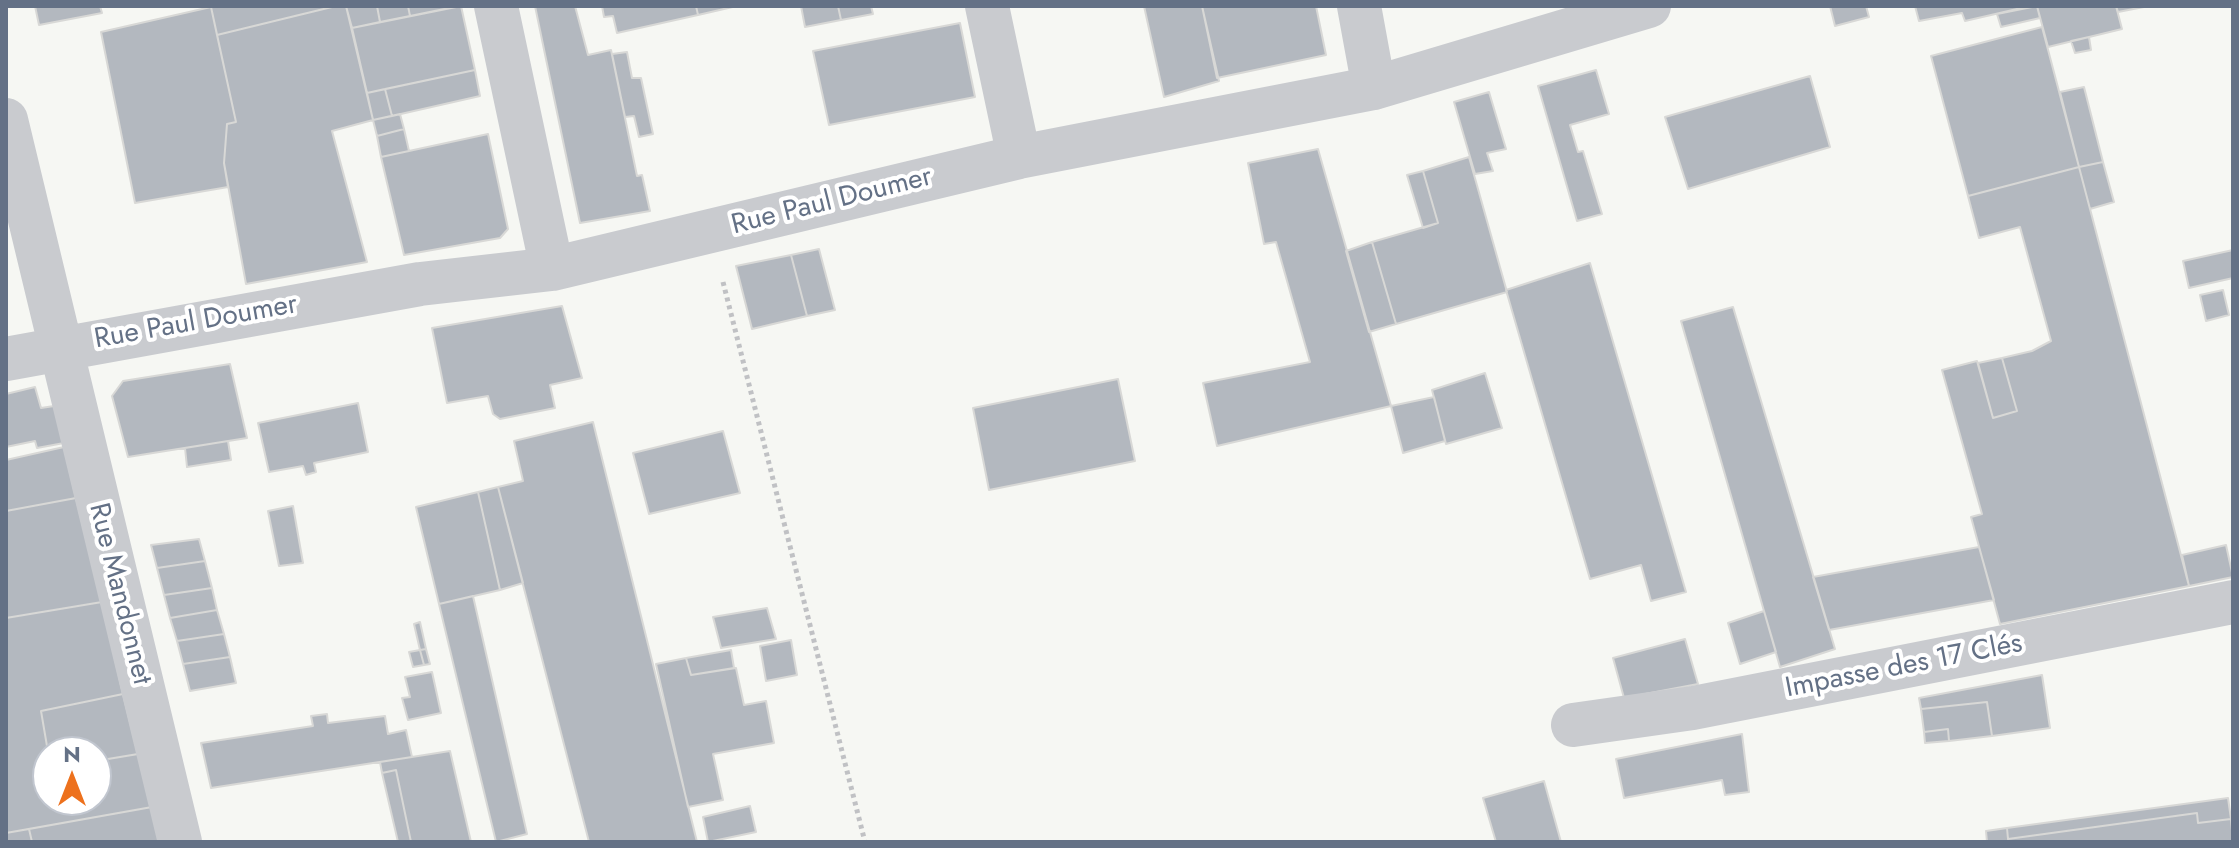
<!DOCTYPE html>
<meta charset="utf-8">
<style>
body{margin:0}
#map{position:relative;width:2239px;height:848px;overflow:hidden;background:#f6f7f3;font-family:Jost,sans-serif}
canvas{display:block}
.frame{position:absolute;inset:0;border:8px solid #647186;pointer-events:none}
.north{position:absolute;left:32px;top:736px;width:80px;height:80px;box-sizing:border-box;background:#fff;border:2px solid #c1c6cf;border-radius:50%;rotate:0deg;font-size:22px;font-weight:700;line-height:32px;text-align:center;color:#647186}
.north::after{content:'';display:block;margin:auto;width:28px;height:36px;background:#ed711d;clip-path:polygon(50% 0,100% 100%,50% 72%,0 100%)}
</style>
<div id="map">
<canvas width="2239" height="848"></canvas>
<div class="frame"></div>
<div class="north">N</div>
</div>
<script>
const ctx = document.querySelector('canvas').getContext('2d');
ctx.lineJoin = 'round';
function fill(path, color) { ctx.fillStyle = color; ctx.fill(path, 'evenodd'); }
function stroke(path, color, width, dash) { ctx.strokeStyle = color; ctx.lineWidth = width; ctx.lineCap = dash ? 'butt' : 'round'; ctx.setLineDash(dash || []); ctx.stroke(path); }
function label(font, color, halo, rows, align = 'center') {
  ctx.font = font + ' Jost,sans-serif'; ctx.lineWidth = 8; ctx.setLineDash([]); ctx.textBaseline = 'middle'; ctx.strokeStyle = halo; ctx.fillStyle = color; for (const [text, x, y, turn = 0] of rows) {
    ctx.save(); ctx.translate(x, y); ctx.rotate((+turn || 0) * Math.PI / 180); ctx.textAlign = isNaN(turn) ? turn : align; if (halo) ctx.strokeText(text, 0, 0); ctx.fillText(text, 0, 0); ctx.restore();
  }
}
const building = new Path2D(`
 M 35,6 L 100,6 L 102,13 L 39,25 Z
 M 214,6 L 336,6 L 217,35 L 211,7 Z
 M 336,6 L 346,6 L 373,120 L 332,131 L 367,262 L 246,284 L 224,163 L 227,124 L 236,122 L 217,35 Z
 M 346,6 L 377,6 L 380,22 L 352,28 Z
 M 377,6 L 408,6 L 410,16 L 380,22 Z
 M 408,6 L 459,6 L 410,16 Z
 M 461,6 L 475,70 L 367,93 L 352,28 Z
 M 535,6 L 575,6 L 588,55 L 611,50 L 637,176 L 642,175 L 650,211 L 580,223 Z
 M 602,6 L 696,6 L 698,15 L 617,33 L 613,16 L 604,17 Z
 M 696,6 L 737,6 L 698,15 Z
 M 801,6 L 838,6 L 841,20 L 805,27 Z
 M 838,6 L 871,6 L 873,14 L 841,20 Z
 M 1144,6 L 1202,6 L 1219,81 L 1164,97 Z
 M 1202,6 L 1316,6 L 1326,55 L 1217,78 Z
 M 1830,6 L 1866,6 L 1869,17 L 1835,26 Z
 M 1915,6 L 2030,6 L 1965,21 L 1962,13 L 1919,21 Z
 M 2037,6 L 2116,6 L 2122,29 L 2048,47 Z
 M 2037,6 L 2040,18 L 2001,27 L 1997,14 Z
 M 2116,6 L 2149,6 L 2118,12 Z
 M 211,7 L 236,122 L 227,124 L 224,163 L 228,187 L 135,203 L 101,32 Z
 M 960,23 L 975,97 L 829,125 L 813,51 Z
 M 2042,27 L 2079,167 L 1968,196 L 1931,56 Z
 M 2089,37 L 2091,50 L 2075,53 L 2071,41 Z
 M 627,52 L 632,78 L 641,78 L 653,134 L 639,137 L 634,116 L 625,117 L 612,54 Z
 M 475,70 L 480,96 L 392,116 L 385,89 Z
 M 1596,70 L 1609,114 L 1570,125 L 1578,152 L 1583,151 L 1602,214 L 1577,221 L 1538,86 Z
 M 1810,76 L 1830,147 L 1688,189 L 1665,117 Z
 M 2084,87 L 2103,162 L 2079,167 L 2060,92 Z
 M 385,89 L 392,116 L 373,120 L 367,93 Z
 M 1489,92 L 1506,149 L 1487,153 L 1493,171 L 1475,174 L 1454,102 Z
 M 400,114 L 404,129 L 377,136 L 373,120 Z
 M 404,129 L 409,151 L 381,157 L 377,136 Z
 M 488,134 L 508,229 L 500,238 L 404,255 L 381,157 Z
 M 1318,149 L 1391,406 L 1217,446 L 1203,383 L 1310,362 L 1276,242 L 1264,244 L 1248,163 Z
 M 1469,157 L 1507,292 L 1396,324 L 1372,242 L 1438,223 L 1423,171 Z
 M 2103,162 L 2114,202 L 2090,209 L 2079,167 Z
 M 2079,167 L 2189,586 L 2000,624 L 1971,517 L 1982,514 L 1942,370 L 1977,361 L 1993,418 L 2017,411 L 2002,358 L 2032,351 L 2051,341 L 2020,227 L 1979,238 L 1968,196 Z
 M 1423,171 L 1438,223 L 1423,228 L 1407,175 Z
 M 1372,242 L 1396,324 L 1369,332 L 1346,251 Z
 M 819,249 L 835,310 L 807,316 L 791,255 Z
 M 2233,250 L 2233,278 L 2189,288 L 2183,261 Z
 M 791,255 L 807,316 L 752,329 L 736,266 Z
 M 1590,263 L 1686,592 L 1651,601 L 1641,565 L 1590,579 L 1506,290 Z
 M 2223,290 L 2229,315 L 2206,321 L 2200,295 Z
 M 562,306 L 582,378 L 550,385 L 555,408 L 500,419 L 493,414 L 488,396 L 447,403 L 432,328 Z
 M 1733,307 L 1835,649 L 1780,667 L 1681,321 Z
 M 2002,358 L 2017,411 L 1993,418 L 1978,363 Z
 M 230,364 L 247,438 L 128,457 L 112,396 L 123,381 Z
 M 1485,373 L 1502,428 L 1446,444 L 1432,390 Z
 M 1118,379 L 1135,461 L 989,490 L 973,408 Z
 M 35,387 L 41,408 L 54,406 L 64,443 L 37,448 L 35,441 L 6,447 L 6,394 Z
 M 1434,397 L 1445,441 L 1403,453 L 1391,406 Z
 M 358,403 L 368,452 L 314,463 L 316,472 L 306,475 L 303,466 L 269,472 L 258,423 Z
 M 593,422 L 663,705 L 697,842 L 589,842 L 498,487 L 523,481 L 514,441 Z
 M 723,431 L 740,493 L 649,514 L 633,453 Z
 M 228,441 L 231,460 L 187,467 L 185,448 Z
 M 64,447 L 76,498 L 6,511 L 6,460 Z
 M 498,487 L 523,583 L 500,590 L 478,492 Z
 M 478,492 L 500,590 L 439,604 L 416,507 Z
 M 76,498 L 102,602 L 6,618 L 6,511 Z
 M 293,506 L 303,563 L 279,566 L 268,511 Z
 M 199,539 L 205,561 L 157,568 L 151,545 Z
 M 2226,545 L 2233,577 L 2189,586 L 2182,555 Z
 M 1979,547 L 1994,600 L 1829,630 L 1813,577 Z
 M 205,561 L 212,588 L 164,595 L 157,568 Z
 M 212,588 L 217,610 L 170,618 L 164,595 Z
 M 473,596 L 527,834 L 496,842 L 439,604 Z
 M 102,602 L 123,694 L 41,711 L 48,752 L 48,800 L 96,800 L 96,761 L 138,754 L 152,807 L 6,833 L 6,618 Z
 M 767,608 L 776,639 L 721,648 L 713,617 Z
 M 217,610 L 224,634 L 177,641 L 170,618 Z
 M 1764,611 L 1776,652 L 1740,664 L 1728,623 Z
 M 420,622 L 426,649 L 420,650 L 414,624 Z
 M 224,634 L 230,657 L 183,664 L 177,641 Z
 M 1685,639 L 1698,684 L 1624,698 L 1613,658 Z
 M 791,640 L 797,675 L 766,681 L 760,646 Z
 M 426,649 L 430,664 L 424,665 L 420,650 Z
 M 420,650 L 424,665 L 413,667 L 409,652 Z
 M 731,650 L 734,668 L 691,675 L 686,658 Z
 M 230,657 L 236,683 L 190,691 L 183,664 Z
 M 686,658 L 691,675 L 736,668 L 744,705 L 766,701 L 774,743 L 713,754 L 723,800 L 688,807 L 656,664 Z
 M 432,672 L 441,713 L 408,720 L 402,698 L 410,697 L 405,677 Z
 M 2042,675 L 2050,728 L 1992,736 L 1987,702 L 1921,709 L 1919,698 Z
 M 123,694 L 138,754 L 96,761 L 96,752 L 48,752 L 41,711 Z
 M 1987,702 L 1992,736 L 1949,741 L 1948,729 L 1924,732 L 1921,709 Z
 M 327,714 L 328,723 L 385,716 L 388,734 L 406,730 L 412,757 L 211,788 L 201,743 L 313,726 L 311,716 Z
 M 1948,729 L 1949,741 L 1925,743 L 1924,732 Z
 M 1742,734 L 1749,792 L 1725,795 L 1722,780 L 1624,798 L 1616,759 Z
 M 450,751 L 471,842 L 411,842 L 396,770 L 382,773 L 380,762 Z
 M 396,770 L 411,842 L 398,842 L 382,773 Z
 M 1544,781 L 1561,842 L 1496,842 L 1483,798 Z
 M 2228,798 L 2231,819 L 2198,823 L 2197,813 L 2008,839 L 2007,828 Z
 M 750,806 L 756,832 L 708,842 L 703,817 Z
 M 152,807 L 159,842 L 32,842 L 29,829 Z
 M 2197,813 L 2198,823 L 2231,819 L 2233,842 L 1987,842 L 1986,831 L 2007,828 L 2008,839 Z
 M 29,829 L 32,842 L 6,842 L 6,833 Z`);
const path = new Path2D(`
 M 723,282 L 865,842`);
const street = new Path2D(`
 M 496,6 L 552,269
 M 987,6 L 1019,157
 M 1359,6 L 1374,88
 M 6,120 L 180,842
 M 6,359 L 420,284 L 552,269 L 1019,157 L 1374,88 L 1649,6
 M 1573,725 L 1693,708 L 2233,602`);
const streetNames = [
 ["Rue Paul Doumer",832,202,-14],
 ["Rue Paul Doumer",196,323,-10],
 ["Rue Mandonnet",119,594,76],
 ["Impasse des 17 Clés",1904,667,-11]
];
fill(building, '#b3b8bf');
stroke(building, '#d8d8d6', 2);
stroke(path, '#c0c1c4', 5, [4, 4]);
stroke(street, '#c9cbcf', 44);
label('28px', '#647186', '#fff', streetNames);
</script>
